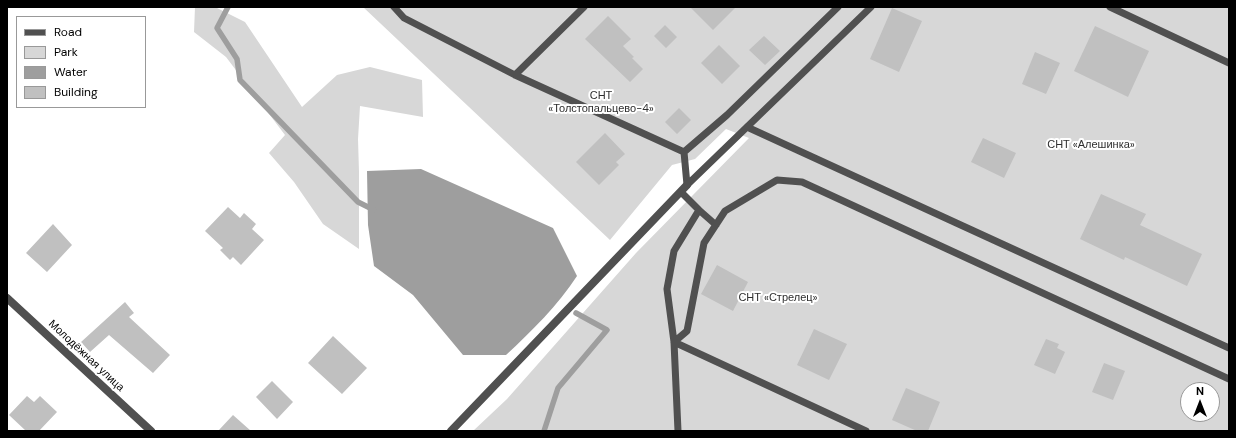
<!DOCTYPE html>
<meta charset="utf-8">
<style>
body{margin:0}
#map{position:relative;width:1236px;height:438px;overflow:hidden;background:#fff;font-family:"DM Sans",sans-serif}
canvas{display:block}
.frame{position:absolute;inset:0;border:8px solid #000;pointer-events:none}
.legend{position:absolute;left:16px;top:16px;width:130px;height:92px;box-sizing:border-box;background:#fff;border:1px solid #999;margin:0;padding:5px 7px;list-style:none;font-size:12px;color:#000}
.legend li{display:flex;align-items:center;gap:8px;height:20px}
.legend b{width:20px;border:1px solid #999}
.north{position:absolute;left:1180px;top:382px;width:40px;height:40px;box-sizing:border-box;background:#fff;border:1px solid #999;border-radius:50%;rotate:0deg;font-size:11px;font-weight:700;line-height:16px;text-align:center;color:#000}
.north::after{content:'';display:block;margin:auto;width:14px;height:18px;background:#000;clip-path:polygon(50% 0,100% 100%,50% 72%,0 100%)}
</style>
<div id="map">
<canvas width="1236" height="438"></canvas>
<div class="frame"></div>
<ul class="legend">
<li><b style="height:5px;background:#505050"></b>Road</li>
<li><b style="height:11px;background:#d7d7d7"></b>Park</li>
<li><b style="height:11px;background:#9e9e9e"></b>Water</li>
<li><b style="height:11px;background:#c0c0c0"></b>Building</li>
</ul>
<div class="north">N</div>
</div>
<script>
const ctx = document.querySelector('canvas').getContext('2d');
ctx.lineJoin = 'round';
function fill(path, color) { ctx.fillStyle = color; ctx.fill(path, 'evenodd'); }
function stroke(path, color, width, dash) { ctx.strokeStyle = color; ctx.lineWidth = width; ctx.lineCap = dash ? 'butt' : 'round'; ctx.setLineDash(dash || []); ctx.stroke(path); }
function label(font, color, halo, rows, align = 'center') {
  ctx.font = font + ' "DM Sans",sans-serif'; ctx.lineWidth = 4; ctx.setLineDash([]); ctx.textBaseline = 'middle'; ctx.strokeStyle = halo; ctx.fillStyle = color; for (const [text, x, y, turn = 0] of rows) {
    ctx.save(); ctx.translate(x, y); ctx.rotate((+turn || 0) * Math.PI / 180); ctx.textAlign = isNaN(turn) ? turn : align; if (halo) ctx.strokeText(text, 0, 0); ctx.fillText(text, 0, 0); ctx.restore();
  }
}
const green = new Path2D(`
 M 195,7 L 215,7 L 245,22 L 302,107 L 337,75 L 370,67 L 422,80 L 423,117 L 360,106 L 358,139 L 359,172 L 359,249 L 323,224 L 294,182 L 269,153 L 285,135 L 226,57 L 194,32 Z
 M 363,7 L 1229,7 L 1229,431 L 473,431 L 507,399 L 636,253 L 749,138 L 726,129 L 695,159 L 672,165 L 610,240 ZM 1188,390 L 1212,390 L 1212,414 L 1188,414 Z`);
const water = new Path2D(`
 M 421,169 L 553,228 L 577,276 C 558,305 532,331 506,355 L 463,355 L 413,295 L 374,266 L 368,225 L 367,171 Z`);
const stream = new Path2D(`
 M 228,7 L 217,28 L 237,59 L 240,80 L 358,202 L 374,210
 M 544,431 L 558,388 L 607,330 L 576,313`);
const building = new Path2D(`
 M 690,7 L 736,7 L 713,30 Z
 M 892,8 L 922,21 L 899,72 L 870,59 Z
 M 608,16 L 631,39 L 623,46 L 634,57 L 632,58 L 643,69 L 630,82 L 585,39 Z
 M 665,25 L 677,37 L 666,48 L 654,36 Z
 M 1095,26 L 1149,51 L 1128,97 L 1074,71 Z
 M 764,36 L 780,51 L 765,65 L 749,50 Z
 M 719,45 L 740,66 L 722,84 L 701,63 Z
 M 1035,52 L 1060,63 L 1046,94 L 1022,84 Z
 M 679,108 L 691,120 L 677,134 L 665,122 Z
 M 605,133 L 625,154 L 616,162 L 619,165 L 599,185 L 576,162 Z
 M 983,138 L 1016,153 L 1004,178 L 971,162 Z
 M 1101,194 L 1146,214 L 1140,225 L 1202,254 L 1187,286 L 1125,257 L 1124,260 L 1080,239 Z
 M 228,207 L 240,218 L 244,213 L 256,224 L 252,229 L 264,240 L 241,265 L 233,257 L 230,260 L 220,250 L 223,248 L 205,231 Z
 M 53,224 L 72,245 L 47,272 L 26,253 Z
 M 717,265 L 748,282 L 733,311 L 701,294 Z
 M 125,302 L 134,313 L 129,317 L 170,355 L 153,373 L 109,335 L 90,352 L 81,342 Z
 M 814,329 L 847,344 L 829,380 L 797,365 Z
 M 333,336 L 367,368 L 342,394 L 308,363 Z
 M 1046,339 L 1059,344 L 1057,348 L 1065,352 L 1055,374 L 1034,365 Z
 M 1104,363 L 1125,371 L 1113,400 L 1092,392 Z
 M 272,381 L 293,402 L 277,419 L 256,397 Z
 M 906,388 L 940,402 L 928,431 L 917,431 L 892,420 Z
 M 27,396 L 34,402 L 40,396 L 57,412 L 39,431 L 26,431 L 9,415 Z
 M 233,415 L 251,431 L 218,431 Z`);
const lane = new Path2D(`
 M 394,7 L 404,18 L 515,75 L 684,152
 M 1110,7 L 1229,63
 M 515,75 L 584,7
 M 747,127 L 1229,348
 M 687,185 L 871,7
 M 687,185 L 684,152 L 727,115 L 838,7
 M 699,210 L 716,225
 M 678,431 L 674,342 L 667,289 L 674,251 L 699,210 L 681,192
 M 866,431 L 674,342 L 687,331 L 704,243 L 725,211 L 777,180 L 802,182 L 1229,379`);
const street = new Path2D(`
 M 7,298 L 151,431
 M 451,431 L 687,185`);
const parkNames = [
 ["СНТ",601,96],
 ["«Толстопальцево-4»",601,109],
 ["СНТ «Алешинка»",1091,145],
 ["СНТ «Стрелец»",778,298]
];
const streetNames = [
 ["Молодёжная улица",86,356,43]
];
fill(green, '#d7d7d7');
fill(water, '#9e9e9e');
stroke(stream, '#9e9e9e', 5.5);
fill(building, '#c0c0c0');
stroke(lane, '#505050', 7);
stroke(street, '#505050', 8);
label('11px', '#2e2e2e', '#fff', parkNames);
label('11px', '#000', '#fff', streetNames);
</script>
